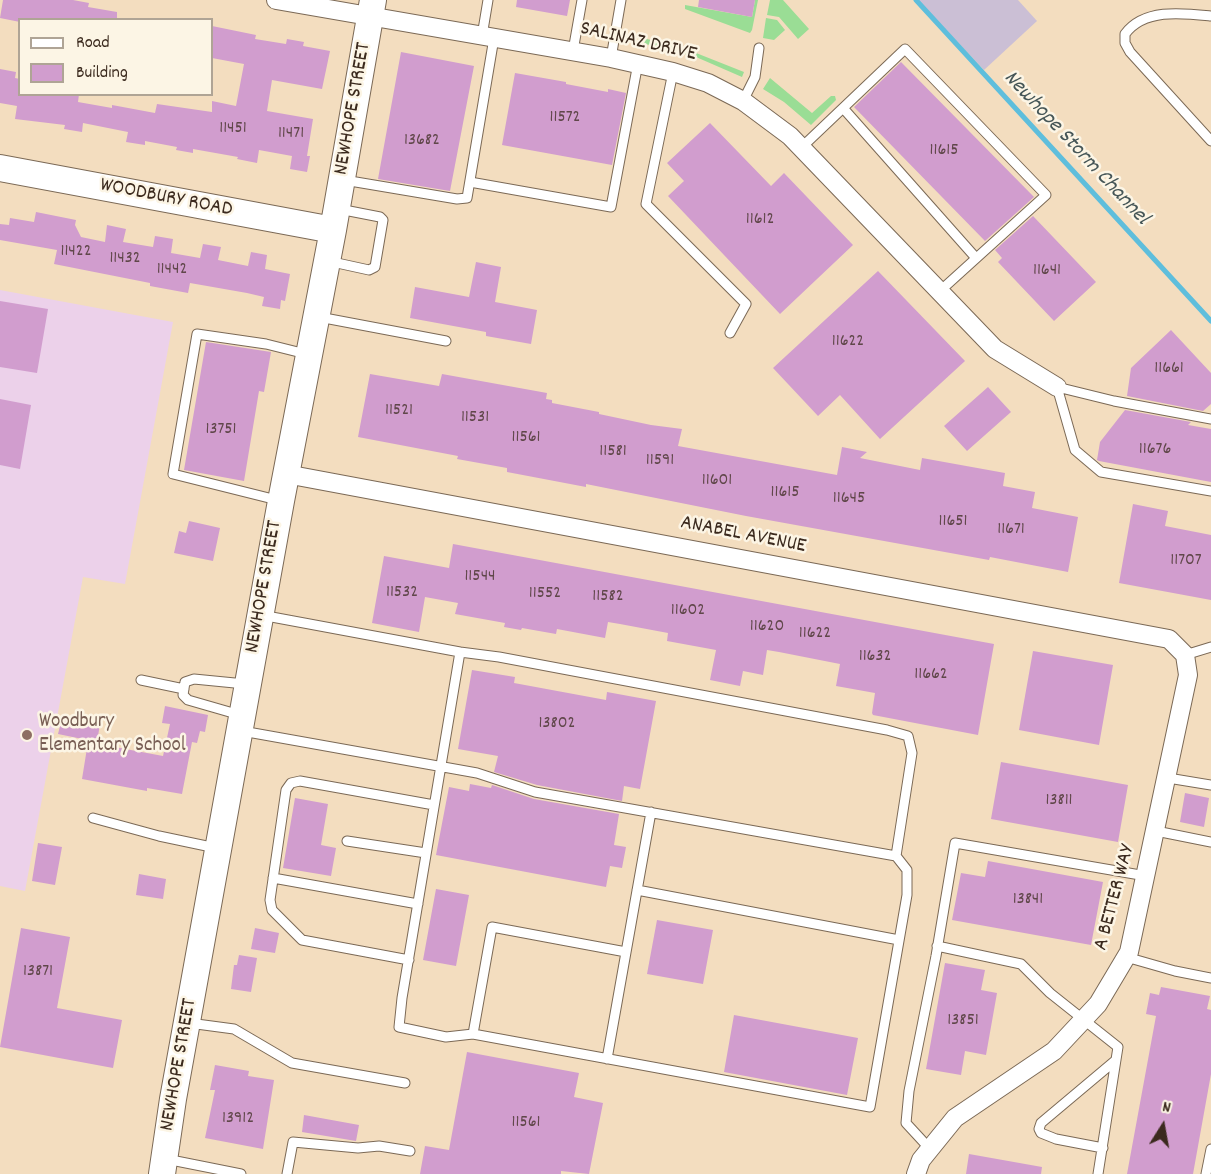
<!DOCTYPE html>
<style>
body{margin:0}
#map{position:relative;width:1211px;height:1174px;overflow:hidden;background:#f3ddbf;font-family:Dekko,sans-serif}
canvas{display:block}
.legend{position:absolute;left:18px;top:18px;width:195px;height:78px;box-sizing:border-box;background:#fcf5e5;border:2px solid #afa495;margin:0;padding:8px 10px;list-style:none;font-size:18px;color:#3b2a1e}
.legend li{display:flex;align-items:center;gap:12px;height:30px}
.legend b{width:30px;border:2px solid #afa495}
.north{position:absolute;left:1133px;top:1096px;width:60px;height:60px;-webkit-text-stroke:4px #fcf5e5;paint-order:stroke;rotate:11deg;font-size:16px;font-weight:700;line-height:24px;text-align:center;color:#3b2a1e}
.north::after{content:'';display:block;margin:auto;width:21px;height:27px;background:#3b2a1e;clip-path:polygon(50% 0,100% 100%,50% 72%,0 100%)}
</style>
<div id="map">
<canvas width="1211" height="1174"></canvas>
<ul class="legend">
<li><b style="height:8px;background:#fff"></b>Road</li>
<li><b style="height:16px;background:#d19dce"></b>Building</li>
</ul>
<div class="north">N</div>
</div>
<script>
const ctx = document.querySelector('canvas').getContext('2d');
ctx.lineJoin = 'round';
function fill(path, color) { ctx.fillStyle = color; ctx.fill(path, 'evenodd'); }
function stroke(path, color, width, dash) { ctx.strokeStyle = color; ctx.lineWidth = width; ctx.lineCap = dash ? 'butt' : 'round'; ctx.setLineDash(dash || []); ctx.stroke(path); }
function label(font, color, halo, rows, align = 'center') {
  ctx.font = font + ' Dekko,sans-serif'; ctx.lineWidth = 5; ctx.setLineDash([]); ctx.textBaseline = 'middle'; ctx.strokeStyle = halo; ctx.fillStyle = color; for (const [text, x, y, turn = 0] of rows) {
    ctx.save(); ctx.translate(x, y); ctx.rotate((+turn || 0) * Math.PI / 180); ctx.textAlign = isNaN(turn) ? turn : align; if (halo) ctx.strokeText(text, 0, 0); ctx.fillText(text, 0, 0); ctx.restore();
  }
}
const built = new Path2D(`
 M 0,290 L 173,322 L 125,584 L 83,577 L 25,891 L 0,886 Z`);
const industrial = new Path2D(`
 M 918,0 L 1018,0 L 1037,21 L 984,70 Z`);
const green = new Path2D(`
 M 755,0 L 758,0 L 752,30 L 750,33 L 685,9 L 685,5 L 752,17 Z
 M 770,0 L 783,0 L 809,29 L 798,39 L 779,17 L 767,15 Z
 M 766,18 L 777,20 L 785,30 L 774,40 L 763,38 Z
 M 639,37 L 686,49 L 744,72 L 742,77 L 696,57 L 638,42 Z
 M 770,78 L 812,113 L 831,96 L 835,96 L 836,100 L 811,125 L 784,102 L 763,89 Z`);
const stream = new Path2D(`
 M 916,0 L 1211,321`);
const building = new Path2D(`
 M 3,0 L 73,0 L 89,3 L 88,7 L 117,12 L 117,20 L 20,20 L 20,22 L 0,18 Z
 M 517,0 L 570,0 L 567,16 L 516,7 Z
 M 699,0 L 755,0 L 752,17 L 698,7 Z
 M 212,26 L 256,35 L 255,39 L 286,44 L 287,39 L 304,42 L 303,46 L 330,51 L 322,89 L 272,80 L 267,111 L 313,119 L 307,156 L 310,156 L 307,172 L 290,169 L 292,156 L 259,150 L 257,163 L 237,159 L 238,157 L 193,149 L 193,153 L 176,150 L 177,147 L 145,141 L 145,145 L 126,142 L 128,132 L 83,123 L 82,132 L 64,129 L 65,125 L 15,119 L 17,106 L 0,103 L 0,69 L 16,72 L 15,78 L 20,79 L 20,94 L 79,94 L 78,102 L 112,108 L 112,105 L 155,113 L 157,104 L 212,112 L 212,101 L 236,106 L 244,64 L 212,58 Z
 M 401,52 L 474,66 L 450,191 L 378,179 Z
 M 901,62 L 1034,197 L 985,241 L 854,107 Z
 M 515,73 L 566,82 L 566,84 L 608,92 L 608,89 L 626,93 L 612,165 L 502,145 Z
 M 710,123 L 771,186 L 784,173 L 853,245 L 780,314 L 668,196 L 684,181 L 667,163 Z
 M 36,212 L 76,220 L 75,225 L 81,237 L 105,242 L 107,225 L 126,229 L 123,242 L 153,247 L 155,236 L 173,239 L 171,253 L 200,258 L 203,244 L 221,247 L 218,260 L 248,266 L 251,252 L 267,255 L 265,269 L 290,274 L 285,301 L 281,300 L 280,309 L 262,306 L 264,297 L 247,293 L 190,283 L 188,293 L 150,286 L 150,283 L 54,264 L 57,250 L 0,240 L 0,224 L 9,225 L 10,218 L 34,222 Z
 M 1033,216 L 1096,282 L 1054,321 L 998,262 L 1002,258 L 995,250 Z
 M 476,262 L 501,267 L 495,302 L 537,310 L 531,344 L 486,336 L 486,332 L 410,318 L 415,287 L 469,297 Z
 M 878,271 L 965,361 L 880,439 L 840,395 L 818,416 L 773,368 Z
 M 0,301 L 48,309 L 37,373 L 0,367 Z
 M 1171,330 L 1211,373 L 1211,404 L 1203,411 L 1127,396 L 1131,368 Z
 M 206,342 L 271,352 L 264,392 L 259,391 L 244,481 L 184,470 Z
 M 370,374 L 439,386 L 442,374 L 547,393 L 546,399 L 552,400 L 552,403 L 599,412 L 599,414 L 651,425 L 682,429 L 678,446 L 837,475 L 842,447 L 867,452 L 860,458 L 920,470 L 922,458 L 1005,473 L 1003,486 L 1035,492 L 1032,508 L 1078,517 L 1068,572 L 990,557 L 989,560 L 746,516 L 586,484 L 586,487 L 507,472 L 507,468 L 457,459 L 458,456 L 358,437 Z
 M 988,387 L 1011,412 L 967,451 L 944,426 Z
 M 0,399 L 31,405 L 20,469 L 0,465 Z
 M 1125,410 L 1191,422 L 1188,425 L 1211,429 L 1211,482 L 1099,461 L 1097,460 L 1100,442 Z
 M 1133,504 L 1168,511 L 1165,526 L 1211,535 L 1211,600 L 1119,583 Z
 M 189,521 L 220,528 L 213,561 L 174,553 L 179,531 L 186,533 Z
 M 453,544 L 994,644 L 978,735 L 873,715 L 872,713 L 875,693 L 836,686 L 840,664 L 779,652 L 767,650 L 763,675 L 743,671 L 740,686 L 710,680 L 716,650 L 667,641 L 668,633 L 620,624 L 608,622 L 605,638 L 557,629 L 556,634 L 522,628 L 521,630 L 504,627 L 505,623 L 455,614 L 458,603 L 425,597 L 419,632 L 372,623 L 384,556 L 449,568 Z
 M 1033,651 L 1113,665 L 1099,745 L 1019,730 Z
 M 472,670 L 515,677 L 514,683 L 606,700 L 607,692 L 656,701 L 640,789 L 624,786 L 622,801 L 537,785 L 494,772 L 498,756 L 458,749 Z
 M 165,706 L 208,715 L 205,732 L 200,731 L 197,743 L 192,742 L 182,794 L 147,788 L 147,791 L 82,779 L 88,742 L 163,756 L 170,724 L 162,723 Z
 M 62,718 L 100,724 L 97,742 L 58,734 Z
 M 1001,762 L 1128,785 L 1118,842 L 991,819 Z
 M 470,784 L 491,788 L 492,785 L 534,799 L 619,814 L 614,845 L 626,847 L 622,868 L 610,866 L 606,887 L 436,855 L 449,787 L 469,791 Z
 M 1185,793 L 1209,798 L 1204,827 L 1180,822 Z
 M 295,798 L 328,804 L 321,845 L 336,848 L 331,876 L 283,868 Z
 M 38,843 L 62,847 L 55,885 L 32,881 Z
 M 988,861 L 1103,882 L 1091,945 L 952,920 L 961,873 L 985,877 Z
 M 139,874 L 166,879 L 163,899 L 136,895 Z
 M 436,889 L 469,895 L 456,966 L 423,960 Z
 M 657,920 L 713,930 L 703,984 L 647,974 Z
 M 21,928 L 70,937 L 57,1008 L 122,1020 L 113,1068 L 0,1047 Z
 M 255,928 L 279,933 L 275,953 L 251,949 Z
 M 239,955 L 257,958 L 251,992 L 231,989 L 234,965 L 237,965 Z
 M 945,963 L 985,970 L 981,990 L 997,993 L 986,1055 L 965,1051 L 961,1075 L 926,1069 Z
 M 1161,987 L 1210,996 L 1207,1009 L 1211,1010 L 1211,1074 L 1193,1174 L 1127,1174 L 1156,1016 L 1146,1014 L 1150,993 L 1159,995 Z
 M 734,1015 L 858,1038 L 847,1095 L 724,1072 Z
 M 467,1052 L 579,1073 L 574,1097 L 603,1103 L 589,1174 L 561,1171 L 561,1174 L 420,1174 L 425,1146 L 449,1150 Z
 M 215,1065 L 249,1071 L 248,1076 L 274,1080 L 263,1149 L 205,1138 L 215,1090 L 210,1090 Z
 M 304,1115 L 359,1125 L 356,1141 L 302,1132 Z
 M 969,1154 L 1042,1167 L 1041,1174 L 966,1174 Z`);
const lane = new Path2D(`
 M 1211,16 C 1183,13 1144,8 1125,34 L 1125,43 L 1130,52 L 1211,141
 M 482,36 L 488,0
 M 573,51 L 582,0
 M 611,58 L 621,0
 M 673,72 L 646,204 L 746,304 L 730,333
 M 743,101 L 755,77 L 759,48
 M 843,108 L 976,258
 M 802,147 L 905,49 L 1046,195 L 940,291
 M 344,180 L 457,199 L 467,198 L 494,38
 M 470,182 L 611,207 L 638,63
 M 328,261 L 369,270 L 375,267 L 383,220 L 380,217 L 339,209
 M 319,317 L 446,341
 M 1057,387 L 1075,450 L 1101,472 L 1211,491
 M 1057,387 L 1114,401 L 1211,419
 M 281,501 L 173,474 L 197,334 L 266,344 L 306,354
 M 460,652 L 499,657 L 887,730 L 908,736 L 912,753 L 896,856
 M 1185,655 L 1211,647
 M 141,680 L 184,689
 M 240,715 L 188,700 L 183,695 L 185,682 L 194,679 L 245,684
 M 242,731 L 477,773 L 535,792 L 896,856 L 907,870 L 907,895 L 870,1107 L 473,1034 L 446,1037 L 399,1027 L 402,998 L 460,652 L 261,615
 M 1168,778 L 1211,785
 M 93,818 L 159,836 L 216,848
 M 1156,831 L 1211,842
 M 347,841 L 426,853
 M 273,878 L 418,904
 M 637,890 L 899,940
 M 937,946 L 1021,964 L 1050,993 L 1118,1047 L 1098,1174
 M 1126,957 L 1175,971 L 1211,978
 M 409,960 L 302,940 L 272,910 L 270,900 L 286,790 L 291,783 L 300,781 L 434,805
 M 189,1023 L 234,1029 L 292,1063 L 405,1083
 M 473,1034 L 492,927 L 626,952
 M 607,1059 L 651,812
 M 1103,1148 L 1056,1139 L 1041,1133 L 1039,1129 L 1041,1123 L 1116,1060
 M 930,1149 L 906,1123 L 909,1091 L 936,956 L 955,843 L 1146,876
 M 166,1159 L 241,1174
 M 287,1174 L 293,1142 L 358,1148 L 379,1146 L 410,1151
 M 1206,1174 L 1211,1149`);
const street = new Path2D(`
 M 276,0 L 611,58 L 673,72 L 708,83 L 743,101 L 790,136 L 995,349 L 1057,387
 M 286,474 L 1169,639 L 1185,655 L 1188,675 L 1129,952 L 1098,1004 L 1054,1051 L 955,1118 L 921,1160 L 916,1174`);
const secondary = new Path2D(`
 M 0,168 L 333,230
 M 162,1174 L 173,1099 L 281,501 L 333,230 L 373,0`);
const markers = [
 [27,735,6,"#8d6e63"]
];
const numberNames = [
 ["11572",565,119],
 ["11451",233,130],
 ["11471",291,135],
 ["13682",422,142],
 ["11615",944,152],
 ["11612",760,221],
 ["11422",76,253],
 ["11432",125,260],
 ["11442",172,271],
 ["11641",1047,272],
 ["11622",848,343],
 ["11661",1169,370],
 ["11521",399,412],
 ["11531",475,419],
 ["13751",221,431],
 ["11561",526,439],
 ["11676",1155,451],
 ["11581",613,453],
 ["11591",660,462],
 ["11601",717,482],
 ["11615",785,494],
 ["11645",849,500],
 ["11651",953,523],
 ["11671",1011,531],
 ["11707",1186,562],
 ["11544",480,578],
 ["11532",402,594],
 ["11552",545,595],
 ["11582",608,598],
 ["11602",688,612],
 ["11620",767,628],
 ["11622",815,635],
 ["11632",875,658],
 ["11662",931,676],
 ["13802",557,725],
 ["13811",1059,802],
 ["13841",1028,901],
 ["13871",38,973],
 ["13851",963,1022],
 ["13912",238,1120],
 ["11561",526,1124]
];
const streetNames = [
 ["SALINAZ DRIVE",638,43,13],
 ["NEWHOPE STREET",354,109,-80],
 ["WOODBURY ROAD",166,199,11],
 ["ANABEL AVENUE",743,536,11],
 ["NEWHOPE STREET",265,587,-80],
 ["A BETTER WAY",1116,898,-75],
 ["NEWHOPE STREET",180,1065,-80]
];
const educationNames = [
 ["Woodbury",39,723],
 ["Elementary School",39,747]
];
const waterNames = [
 ["Newhope Storm Channel",1075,149,47]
];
fill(built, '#ecd1ea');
fill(industrial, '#cbbfd5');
fill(green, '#9add95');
stroke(stream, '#5ebedc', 5);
fill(building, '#d19dce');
stroke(lane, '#7b6956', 11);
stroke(street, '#7b6956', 20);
stroke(secondary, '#7b6956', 28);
stroke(lane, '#fff', 9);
stroke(street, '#fff', 18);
stroke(secondary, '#fff', 26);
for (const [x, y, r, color] of markers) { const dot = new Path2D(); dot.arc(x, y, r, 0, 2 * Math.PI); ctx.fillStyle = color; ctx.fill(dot); stroke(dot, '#fcf5e5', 2); }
label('18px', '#60474a', null, numberNames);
label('21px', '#3b2a1e', '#fcf5e5', streetNames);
label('21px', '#785e54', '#fcf5e5', educationNames, 'left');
label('italic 22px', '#465657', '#fcf5e5', waterNames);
</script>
